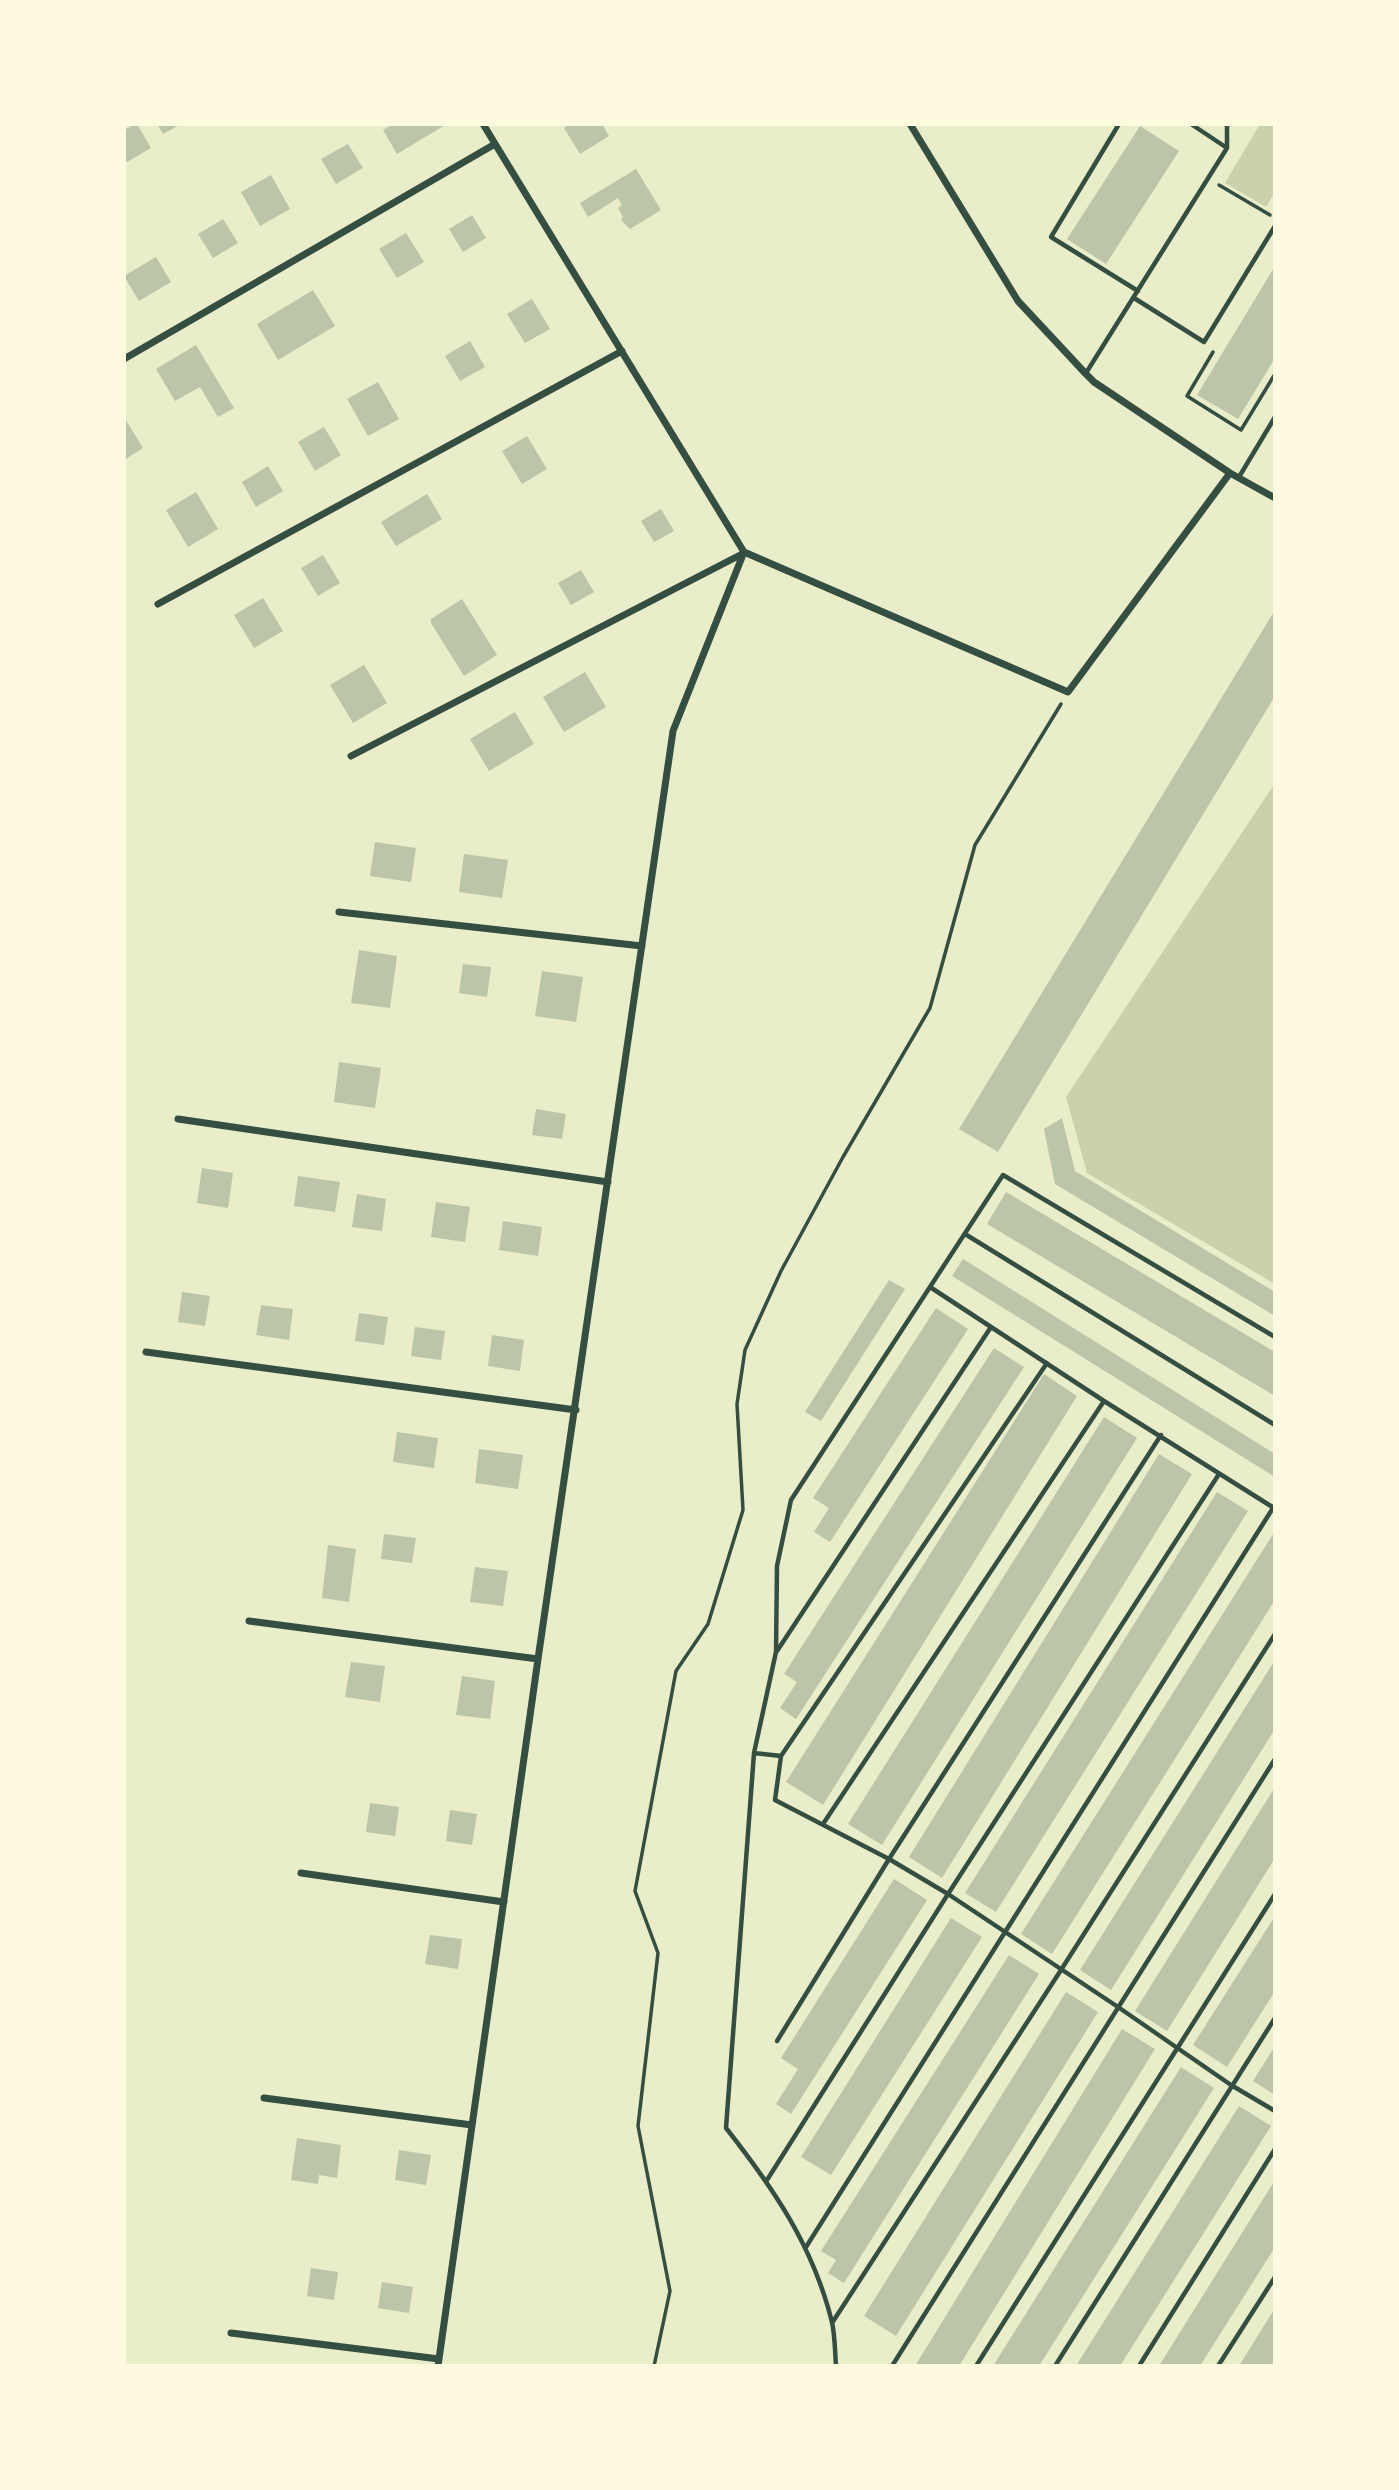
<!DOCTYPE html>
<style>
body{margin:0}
#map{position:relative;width:1399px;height:2490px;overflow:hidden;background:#e9edc9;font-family:Mulish,sans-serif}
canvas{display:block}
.frame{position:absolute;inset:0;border:126px solid #fefae0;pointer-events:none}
</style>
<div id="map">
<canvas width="1399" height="2490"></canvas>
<div class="frame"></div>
</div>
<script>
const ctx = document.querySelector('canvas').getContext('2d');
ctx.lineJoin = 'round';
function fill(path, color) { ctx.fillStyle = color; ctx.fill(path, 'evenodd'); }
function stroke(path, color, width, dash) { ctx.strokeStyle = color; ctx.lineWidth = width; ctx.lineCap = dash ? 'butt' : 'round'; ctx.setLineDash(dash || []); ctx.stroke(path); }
const green = new Path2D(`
 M 1260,124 L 1275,124 L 1275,192 L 1266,207 L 1225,183 Z
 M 1275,783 L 1275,1284 L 1087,1173 L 1066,1097 Z`);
const building = new Path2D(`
 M 135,124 L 137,124 L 151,148 L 127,162 L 124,158 L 124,130 Z
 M 157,124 L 181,124 L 163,134 Z
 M 393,124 L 447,124 L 397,154 L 383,130 Z
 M 570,124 L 602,124 L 609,136 L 580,154 L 564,128 Z
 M 1140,126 L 1179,151 L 1106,264 L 1067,239 Z
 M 348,144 L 363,168 L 336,184 L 321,159 Z
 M 636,169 L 661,210 L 630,229 L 621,220 L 623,217 L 618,208 L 622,205 L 618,198 L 588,217 L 580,203 Z
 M 271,175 L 290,209 L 260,226 L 241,192 Z
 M 472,215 L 486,238 L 463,252 L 449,229 Z
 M 223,219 L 238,243 L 213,258 L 198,234 Z
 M 406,233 L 424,262 L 397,278 L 379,249 Z
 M 156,257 L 171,282 L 139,301 L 124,276 Z
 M 1275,266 L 1275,358 L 1238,419 L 1197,395 Z
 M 313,290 L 335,326 L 278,360 L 257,324 Z
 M 532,299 L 550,329 L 525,343 L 507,314 Z
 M 470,341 L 485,367 L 460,381 L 445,356 Z
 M 196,345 L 234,408 L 218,417 L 200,387 L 175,401 L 156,369 Z
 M 378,382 L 399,419 L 368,436 L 347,399 Z
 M 124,417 L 143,448 L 124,460 Z
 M 324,427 L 341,455 L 315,471 L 298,442 Z
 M 527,436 L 547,469 L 522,484 L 502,451 Z
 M 268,466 L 283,491 L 256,507 L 242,482 Z
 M 196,492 L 218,529 L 188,547 L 166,510 Z
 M 427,494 L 442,519 L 396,546 L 381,522 Z
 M 661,509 L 674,531 L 654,542 L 641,521 Z
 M 323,555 L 340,583 L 318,596 L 301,568 Z
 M 581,570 L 594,592 L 571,605 L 558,583 Z
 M 263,598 L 283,631 L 254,648 L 234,615 Z
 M 462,599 L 497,655 L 464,676 L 431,623 L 431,619 Z
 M 1275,610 L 1275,696 L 998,1152 L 959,1129 Z
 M 364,665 L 387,703 L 353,723 L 330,685 Z
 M 585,672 L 606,707 L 564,732 L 543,697 Z
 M 515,712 L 534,744 L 489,771 L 470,739 Z
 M 375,842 L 416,848 L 411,882 L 370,876 Z
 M 464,854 L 508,860 L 502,898 L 459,892 Z
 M 359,950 L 397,956 L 390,1008 L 351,1003 Z
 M 463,964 L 491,967 L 487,997 L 459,993 Z
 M 542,971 L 583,977 L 576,1022 L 535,1016 Z
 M 339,1062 L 381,1068 L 375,1108 L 334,1102 Z
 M 536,1109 L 566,1114 L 562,1139 L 532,1135 Z
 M 1062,1118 L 1075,1171 L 1275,1292 L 1275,1316 L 1055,1184 L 1044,1129 Z
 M 202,1168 L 233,1173 L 228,1208 L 197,1203 Z
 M 298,1176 L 340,1182 L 335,1212 L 294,1206 Z
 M 1006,1192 L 1275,1352 L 1275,1396 L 987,1224 Z
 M 357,1194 L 386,1199 L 382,1231 L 352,1227 Z
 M 436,1202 L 470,1207 L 465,1242 L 431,1237 Z
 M 503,1221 L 542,1227 L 538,1256 L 499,1250 Z
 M 963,1259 L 1275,1454 L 1275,1477 L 952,1276 Z
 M 889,1280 L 905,1289 L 821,1421 L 805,1412 Z
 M 182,1292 L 210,1296 L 205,1326 L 178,1322 Z
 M 261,1305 L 293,1309 L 289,1340 L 256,1335 Z
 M 936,1308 L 968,1329 L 830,1542 L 814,1532 L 829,1508 L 813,1498 Z
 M 359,1313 L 388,1317 L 384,1345 L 355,1341 Z
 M 415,1327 L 445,1331 L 441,1360 L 411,1356 Z
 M 492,1335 L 524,1340 L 520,1371 L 488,1366 Z
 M 994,1348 L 1024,1367 L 796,1719 L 780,1708 L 797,1682 L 784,1674 Z
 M 1044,1374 L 1077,1396 L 823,1805 L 786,1782 Z
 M 1104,1417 L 1137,1438 L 882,1845 L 848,1824 Z
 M 397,1432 L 438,1438 L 434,1468 L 393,1462 Z
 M 479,1449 L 523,1455 L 518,1489 L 475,1483 Z
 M 1159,1454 L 1192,1474 L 942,1878 L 909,1857 Z
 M 1217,1492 L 1248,1511 L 996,1912 L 965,1893 Z
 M 1275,1531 L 1275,1600 L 1052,1954 L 1021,1934 Z
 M 384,1534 L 416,1538 L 412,1563 L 381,1559 Z
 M 328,1545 L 356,1549 L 349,1602 L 322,1598 Z
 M 475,1567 L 508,1571 L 503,1606 L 470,1602 Z
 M 1275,1660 L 1275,1729 L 1111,1990 L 1080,1970 Z
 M 351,1662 L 385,1666 L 380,1702 L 345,1697 Z
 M 462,1676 L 495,1681 L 490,1719 L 456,1715 Z
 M 1275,1787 L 1275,1858 L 1167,2031 L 1135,2011 Z
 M 370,1803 L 399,1807 L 395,1836 L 366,1832 Z
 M 450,1810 L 477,1814 L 472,1845 L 446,1841 Z
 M 894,1879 L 927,1900 L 791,2114 L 776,2104 L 798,2069 L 781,2058 Z
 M 1275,1916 L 1275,1991 L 1227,2067 L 1193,2045 Z
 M 951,1918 L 982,1937 L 831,2175 L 801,2157 Z
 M 430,1935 L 462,1939 L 458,1969 L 425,1964 Z
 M 1009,1955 L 1039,1974 L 844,2283 L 828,2273 L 836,2260 L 821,2251 Z
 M 1066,1992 L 1098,2012 L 896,2336 L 864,2316 Z
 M 1122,2029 L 1155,2049 L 959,2366 L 915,2366 Z
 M 1275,2046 L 1275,2095 L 1253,2081 Z
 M 1181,2067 L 1214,2088 L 1039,2366 L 993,2366 Z
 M 1239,2106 L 1271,2126 L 1120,2366 L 1076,2366 Z
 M 297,2138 L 341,2145 L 337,2178 L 319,2175 L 318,2184 L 291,2180 Z
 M 399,2150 L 431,2155 L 426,2185 L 395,2180 Z
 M 1275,2180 L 1275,2247 L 1200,2366 L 1159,2366 Z
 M 311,2268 L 338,2272 L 334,2300 L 307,2296 Z
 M 382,2282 L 413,2287 L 409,2313 L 378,2308 Z
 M 1275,2308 L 1275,2366 L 1239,2366 Z`);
const path = new Path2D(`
 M 1219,185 L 1270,215
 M 1213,352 L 1187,396 L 1241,430 L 1275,374
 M 654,2366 L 670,2291 L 638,2126 L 658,1953 L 635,1891 L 676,1671 L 708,1624 L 743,1510 L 737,1404 L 745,1350 L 781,1271 L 843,1157 L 930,1008 L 975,845 L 1061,704`);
const service = new Path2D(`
 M 1119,124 L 1051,237 L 1138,291
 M 1191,124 L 1227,148
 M 1134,298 L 1204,342 L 1275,226
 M 1086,373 L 1227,148 L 1227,124
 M 1239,477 L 1275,417
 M 965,1234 L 1275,1425
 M 930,1287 L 1104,1401 L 1274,1508
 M 777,1651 L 991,1327
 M 754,1753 L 781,1756 L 1047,1363
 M 781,1756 L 775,1800 L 889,1859 L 948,1894 L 1118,2007 L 1231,2085 L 1275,2111
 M 823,1824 L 1104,1401
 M 777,2041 L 889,1859 L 1161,1435
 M 767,2180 L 948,1894 L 1219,1474
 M 806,2247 L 1273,1508
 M 832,2323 L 1061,1970 L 1275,1634
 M 836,2366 C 835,2352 835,2336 832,2322 C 813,2246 774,2189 726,2128 L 754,1753 L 776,1652 L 777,1566 L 791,1500 L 1003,1175 L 1275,1337
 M 892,2366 L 1275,1759
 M 976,2366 L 1275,1894
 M 1055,2366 L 1275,2018
 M 1139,2366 L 1275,2149
 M 1218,2366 L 1275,2277`);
const minor = new Path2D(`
 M 483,124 L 744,552
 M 910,124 L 1018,301 L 1086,374 L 1094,382 L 1230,473 L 1275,498
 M 124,359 L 495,144
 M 744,552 L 1068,692 L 1230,473
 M 158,604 L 622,351
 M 351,756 L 744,553
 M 339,912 L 642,946
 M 178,1119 L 608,1182
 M 146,1352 L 576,1410
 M 249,1621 L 538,1659
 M 301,1873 L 504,1902
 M 264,2098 L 472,2125
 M 231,2333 L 439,2359
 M 438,2366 L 538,1659 L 673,731 L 744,552`);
fill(green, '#cad2ad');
fill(building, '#bcc5a7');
stroke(path, '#344e41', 3.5);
stroke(service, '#344e41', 4.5);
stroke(minor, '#344e41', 7);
</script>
